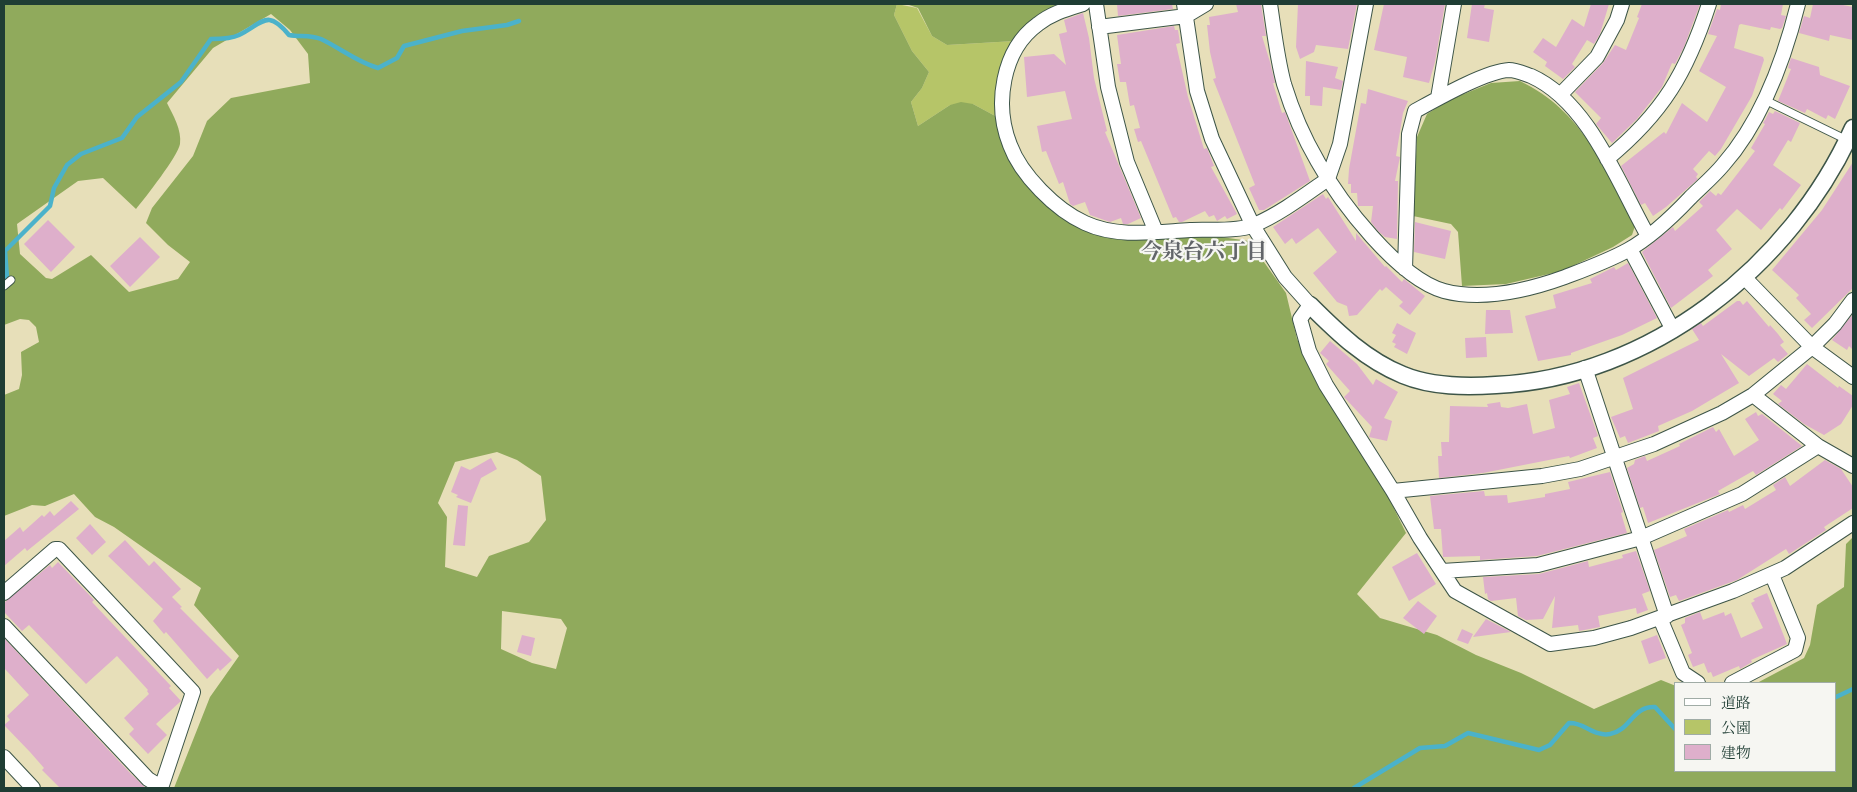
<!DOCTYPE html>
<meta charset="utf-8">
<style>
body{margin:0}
#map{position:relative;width:1857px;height:792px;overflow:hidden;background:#e7dfb9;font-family:"IM FELL English","Noto Serif JP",serif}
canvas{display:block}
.frame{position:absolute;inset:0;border:5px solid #1f3d34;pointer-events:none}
.legend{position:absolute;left:1674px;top:682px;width:162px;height:90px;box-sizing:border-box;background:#f6f6f2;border:1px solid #a0aca6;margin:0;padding:6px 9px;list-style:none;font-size:15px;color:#1f3d34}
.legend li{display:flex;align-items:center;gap:10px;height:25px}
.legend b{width:25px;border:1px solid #a0aca6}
</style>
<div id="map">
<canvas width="1857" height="792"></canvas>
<div class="frame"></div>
<ul class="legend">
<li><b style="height:6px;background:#fff"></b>道路</li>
<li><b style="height:14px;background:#b6c568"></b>公園</li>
<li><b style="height:14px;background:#deafcb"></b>建物</li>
</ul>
</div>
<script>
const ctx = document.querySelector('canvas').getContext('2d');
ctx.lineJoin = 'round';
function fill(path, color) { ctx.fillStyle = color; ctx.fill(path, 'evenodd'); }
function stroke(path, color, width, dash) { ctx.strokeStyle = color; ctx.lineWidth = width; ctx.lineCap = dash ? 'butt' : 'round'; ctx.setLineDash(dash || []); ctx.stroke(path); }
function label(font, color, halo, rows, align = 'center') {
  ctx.font = font + ' "IM FELL English","Noto Serif JP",serif'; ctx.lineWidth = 4.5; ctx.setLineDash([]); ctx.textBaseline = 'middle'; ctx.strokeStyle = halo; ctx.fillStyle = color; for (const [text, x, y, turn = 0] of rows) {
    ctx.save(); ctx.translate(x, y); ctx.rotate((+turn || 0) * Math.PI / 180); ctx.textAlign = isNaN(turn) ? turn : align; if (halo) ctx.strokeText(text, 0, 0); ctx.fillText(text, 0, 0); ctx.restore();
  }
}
const green = new Path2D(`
 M 897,4 L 917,8 L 932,36 L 947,45 L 1015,41 L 999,118 L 973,104 L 950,105 L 918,126 L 911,102 L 922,88 L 929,72 L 912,51 L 894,15 Z`);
const forest = new Path2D(`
 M 4,4 L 897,4 L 894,15 L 912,51 L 929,72 L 922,88 L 911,102 L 918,126 L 950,105 L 961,102 L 973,104 L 999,118 L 1041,197 L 1126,237 L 1166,239 L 1208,235 L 1249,241 L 1286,293 L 1297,339 L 1337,416 L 1383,486 L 1406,533 L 1357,594 L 1380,618 L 1437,635 L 1476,655 L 1521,673 L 1594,709 L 1661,680 L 1676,686 L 1676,771 L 1836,771 L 1836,683 L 1757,683 L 1804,658 L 1810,645 L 1817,605 L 1844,587 L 1846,544 L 1853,537 L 1853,788 L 174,788 L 210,697 L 239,656 L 194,605 L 201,588 L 114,527 L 95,517 L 74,494 L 45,506 L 32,505 L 4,516 L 4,395 L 19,389 L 22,375 L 21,352 L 39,342 L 36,327 L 29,320 L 20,319 L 4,325 ZM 271,14 L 290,30 L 308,54 L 310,83 L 231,98 L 207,121 L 193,156 L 152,208 L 146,223 L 168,245 L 190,262 L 178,279 L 129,292 L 91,255 L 52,279 L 46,278 L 20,254 L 17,224 L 78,181 L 103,178 L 136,209 C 145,198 178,156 180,144 C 182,130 173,115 167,103 L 213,48 ZM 497,452 L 517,460 L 541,476 L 546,520 L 529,542 L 489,556 L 477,577 L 445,567 L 447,517 L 438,503 L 455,462 ZM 502,611 L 561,619 L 567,628 L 556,669 L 532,663 L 501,649 Z
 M 906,4 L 1057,4 L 1034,21 L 1015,41 L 947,45 L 932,36 L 918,8 Z
 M 1520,81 C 1583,111 1604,168 1635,226 L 1632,235 L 1613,247 L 1562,271 L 1506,284 L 1462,286 L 1458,232 L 1451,224 L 1413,216 L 1417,137 L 1427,114 L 1449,100 L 1491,83 Z`);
const stream = new Path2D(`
 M 4,280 L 7,277 L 5,251 L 50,206 L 54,188 L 67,165 L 81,154 L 122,138 L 137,117 L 181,82 L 211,39 C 220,39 231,39 239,35 C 263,23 267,8 289,35 C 300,37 310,35 321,39 C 340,48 357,62 378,68 L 397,58 L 404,46 L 462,31 L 507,25 L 519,21
 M 1836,697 L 1853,689
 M 1354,788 L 1420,748 L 1445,746 L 1468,733 L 1539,750 L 1550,745 L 1569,723 C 1584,722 1594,737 1610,734 C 1631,730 1632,706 1655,707 L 1676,730`);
const building = new Path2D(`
 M 1117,4 L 1172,4 L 1173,9 L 1118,16 Z
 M 1236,4 L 1261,4 L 1266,36 L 1262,36 L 1270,62 L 1275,83 L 1273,83 L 1282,113 L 1285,112 L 1310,181 L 1264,210 L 1259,210 L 1249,188 L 1255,185 L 1213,79 L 1216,78 L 1210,52 L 1207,25 L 1210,25 L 1209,17 L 1238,12 Z
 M 1298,4 L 1357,4 L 1348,49 L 1316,45 L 1314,52 L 1300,59 L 1296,47 Z
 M 1384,4 L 1445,4 L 1435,62 L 1429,83 L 1403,77 L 1407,57 L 1374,50 Z
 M 1472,4 L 1485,4 L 1484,8 L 1494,10 L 1489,42 L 1467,38 Z
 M 1591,4 L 1609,4 L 1600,34 L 1594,44 L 1587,40 L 1572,64 L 1575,67 L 1563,79 L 1545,66 L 1547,62 L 1533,52 L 1543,38 L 1556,47 L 1572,19 L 1584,27 Z
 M 1642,4 L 1700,4 L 1684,47 L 1675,64 L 1672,63 L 1662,87 L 1637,119 L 1612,143 L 1596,124 L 1601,118 L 1575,92 L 1603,63 L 1615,45 L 1626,50 L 1639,18 L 1637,17 Z
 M 1721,4 L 1783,4 L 1781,15 L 1786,16 L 1782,28 L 1780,29 L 1771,27 L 1770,30 L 1741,24 L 1739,25 L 1734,48 L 1763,57 L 1764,60 L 1752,96 L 1721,149 L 1715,156 L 1709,151 L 1693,169 L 1698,174 L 1696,177 L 1698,179 L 1666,207 L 1653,216 L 1645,203 L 1641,205 L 1621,166 L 1664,132 L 1666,134 L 1682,103 L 1707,122 L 1726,87 L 1699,71 L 1717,36 L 1708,34 L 1717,9 L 1720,10 Z
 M 1813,4 L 1838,4 L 1853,7 L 1853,40 L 1830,35 L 1829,41 L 1799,33 L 1804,16 L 1810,18 Z
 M 1083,13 L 1089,38 L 1094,78 L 1107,131 L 1105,132 L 1141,218 L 1128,224 L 1123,224 L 1121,218 L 1110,222 L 1090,215 L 1085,202 L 1073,206 L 1070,204 L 1063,182 L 1059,184 L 1046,151 L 1042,152 L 1037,126 L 1072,119 L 1065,91 L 1027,97 L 1024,57 L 1054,54 L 1066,65 L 1059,34 L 1067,32 L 1064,20 Z
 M 1174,26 L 1175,30 L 1178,30 L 1180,43 L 1176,44 L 1188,97 L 1204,149 L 1207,148 L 1214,166 L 1211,167 L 1237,214 L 1227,219 L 1225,216 L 1217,221 L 1214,215 L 1209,217 L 1205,211 L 1182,222 L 1179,222 L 1176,217 L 1173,218 L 1141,141 L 1138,142 L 1134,129 L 1140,128 L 1134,105 L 1130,106 L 1126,82 L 1120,82 L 1117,64 L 1121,64 L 1117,35 Z
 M 1791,58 L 1819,67 L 1820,75 L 1850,86 L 1835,119 L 1828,115 L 1826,119 L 1807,109 L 1805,113 L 1778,101 L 1791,69 L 1788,68 Z
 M 1306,61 L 1338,67 L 1335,78 L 1343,81 L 1341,90 L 1323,87 L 1322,106 L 1310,105 L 1310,96 L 1305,96 Z
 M 1368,89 L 1408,101 L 1403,113 L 1396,156 L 1400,157 L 1395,181 L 1398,181 L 1397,239 L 1385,237 L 1378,231 L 1371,222 L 1373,206 L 1358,206 L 1357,193 L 1351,193 L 1351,184 L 1348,184 L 1349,169 L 1361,103 L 1366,104 Z
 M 1775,111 L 1800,123 L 1791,142 L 1788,140 L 1773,165 L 1801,185 L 1782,210 L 1780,208 L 1761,230 L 1737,209 L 1716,230 L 1732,249 L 1708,270 L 1713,276 L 1671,308 L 1642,252 L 1673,227 L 1675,231 L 1703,206 L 1699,202 L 1710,191 L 1716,196 L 1718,193 L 1721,195 L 1755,151 L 1751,148 L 1765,124 L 1763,123 L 1765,120 L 1769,112 L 1773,114 Z
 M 1853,162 L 1853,288 L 1812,328 L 1804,320 L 1811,314 L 1796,298 L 1799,295 L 1772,270 L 1822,210 Z
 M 1323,194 L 1326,199 L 1328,197 L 1356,241 L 1356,233 L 1385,267 L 1386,266 L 1402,282 L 1404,279 L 1425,296 L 1410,315 L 1399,306 L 1403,302 L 1386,287 L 1382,291 L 1380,289 L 1357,315 L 1349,316 L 1347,306 L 1337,302 L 1313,273 L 1337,252 L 1318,228 L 1296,244 L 1292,238 L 1285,244 L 1273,227 Z
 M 48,220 L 75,247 L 51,272 L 24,244 Z
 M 1415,222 L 1451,231 L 1445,259 L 1414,252 Z
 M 140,237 L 160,257 L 130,287 L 110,266 Z
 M 1628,263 L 1657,318 L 1622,335 L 1571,353 L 1571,355 L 1538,361 L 1525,316 L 1556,308 L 1553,295 L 1592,283 L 1590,279 L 1614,267 L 1616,270 Z
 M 1737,301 L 1740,301 L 1743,305 L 1747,301 L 1769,327 L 1770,325 L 1778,334 L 1784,342 L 1780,345 L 1788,354 L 1778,362 L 1774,358 L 1749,376 L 1721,354 L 1739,383 L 1692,411 L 1658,426 L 1659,431 L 1628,443 L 1625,436 L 1620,438 L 1611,417 L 1633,409 L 1623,378 L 1699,340 L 1692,329 L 1701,323 L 1703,326 Z
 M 1486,310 L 1510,310 L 1513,333 L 1485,334 Z
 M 1853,314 L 1853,350 L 1849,346 L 1847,350 L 1832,340 Z
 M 1397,323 L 1416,333 L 1407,354 L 1394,347 L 1396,344 L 1392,342 L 1396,335 L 1392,333 Z
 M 1486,337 L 1487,357 L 1466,358 L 1465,338 Z
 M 1330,341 L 1357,364 L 1373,385 L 1376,379 L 1398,392 L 1384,418 L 1392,421 L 1387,441 L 1369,437 L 1372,427 L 1344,397 L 1350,391 L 1326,364 L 1329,361 L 1320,353 Z
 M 1807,364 L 1838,388 L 1839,386 L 1853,396 L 1853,405 L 1841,424 L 1824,435 L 1804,424 L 1778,404 L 1782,401 L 1773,394 L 1781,385 L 1786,389 Z
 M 1579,383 L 1598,436 L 1593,438 L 1597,448 L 1570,458 L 1569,456 L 1483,473 L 1439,478 L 1438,456 L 1442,456 L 1441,442 L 1449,442 L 1450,406 L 1488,407 L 1487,404 L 1500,402 L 1501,407 L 1508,408 L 1527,404 L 1533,434 L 1555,428 L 1549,400 L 1570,394 L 1567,387 Z
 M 1756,412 L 1758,416 L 1762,414 L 1802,446 L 1756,475 L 1753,471 L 1718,491 L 1720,494 L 1648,523 L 1643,507 L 1640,508 L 1627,468 L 1634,464 L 1635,460 L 1645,456 L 1647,461 L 1680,446 L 1679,444 L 1713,427 L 1716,432 L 1719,429 L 1734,456 L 1759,440 L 1745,419 Z
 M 491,458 L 497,469 L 481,478 L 471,503 L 456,497 L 458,495 L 451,492 L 461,466 L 470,470 Z
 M 1825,460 L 1841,469 L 1853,487 L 1853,508 L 1824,527 L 1826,530 L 1789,554 L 1786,549 L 1737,580 L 1679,601 L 1676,595 L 1670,597 L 1654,550 L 1687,536 L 1684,529 L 1728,510 L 1729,512 L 1743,505 L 1745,509 L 1776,490 L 1773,485 L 1785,477 L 1790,486 Z
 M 1610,472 L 1623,512 L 1621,513 L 1627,533 L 1537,556 L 1480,560 L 1480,556 L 1443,557 L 1441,529 L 1434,529 L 1430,496 L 1484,491 L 1485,496 L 1507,495 L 1508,503 L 1545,497 L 1545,494 L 1570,489 L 1568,482 Z
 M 71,501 L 79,509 L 27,551 L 25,548 L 4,566 L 4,541 L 20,527 L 23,532 L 42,515 L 44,517 L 50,511 L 54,516 Z
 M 458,505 L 468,506 L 465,546 L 453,545 Z
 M 90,524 L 106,542 L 92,555 L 76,538 Z
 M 125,540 L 149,566 L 154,561 L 181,589 L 172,597 L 182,607 L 180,608 L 232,660 L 220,671 L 218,668 L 207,679 L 166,632 L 164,634 L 153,621 L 163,609 L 108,556 Z
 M 1636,551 L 1650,591 L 1642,594 L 1648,610 L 1637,614 L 1636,608 L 1598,616 L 1600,627 L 1579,631 L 1578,625 L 1552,628 L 1555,596 L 1543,619 L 1526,620 L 1518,616 L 1516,598 L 1491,601 L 1488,599 L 1487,593 L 1485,594 L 1483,577 L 1539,574 L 1588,561 L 1589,567 L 1623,558 L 1622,555 Z
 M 1417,553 L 1436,584 L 1409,601 L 1392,567 Z
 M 58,562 L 94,600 L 92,602 L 171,686 L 169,688 L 181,701 L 156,724 L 167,735 L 148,754 L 129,734 L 134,729 L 124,718 L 149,694 L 147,691 L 148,690 L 117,656 L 86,684 L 29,625 L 22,631 L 4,612 L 4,604 L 6,601 L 50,565 L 52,568 Z
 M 1767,593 L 1787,644 L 1751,660 L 1752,662 L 1740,669 L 1739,666 L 1713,677 L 1711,672 L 1708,673 L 1704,663 L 1693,667 L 1688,655 L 1692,653 L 1681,625 L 1685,623 L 1685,618 L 1700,612 L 1703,620 L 1724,612 L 1725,616 L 1731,613 L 1741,638 L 1763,628 L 1751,603 L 1755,601 L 1753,599 Z
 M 1418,601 L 1437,616 L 1424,634 L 1403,618 Z
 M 1486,619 L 1511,632 L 1473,637 Z
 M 1462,629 L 1473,634 L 1468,644 L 1457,640 Z
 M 522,635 L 535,638 L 531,656 L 517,652 Z
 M 1657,635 L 1666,658 L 1649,664 L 1641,641 Z
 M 4,638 L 131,774 L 146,788 L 60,788 L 42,770 L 44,768 L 30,752 L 4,725 L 10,720 L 7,716 L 29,695 L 4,668 Z`);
const service = new Path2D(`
 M 1765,100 L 1847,140
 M 4,286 L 11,280`);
const minor = new Path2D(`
 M 1083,4 C 1067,9 1052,13 1038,24 C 1002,50 994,105 1010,145 C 1021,175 1056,210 1085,223 C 1117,238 1155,232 1190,230 C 1207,229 1238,232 1254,225 C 1280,214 1305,195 1328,179 L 1340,144 L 1366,4
 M 1096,4 L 1108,87 L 1127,162 L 1156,232
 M 1184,4 L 1197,91 L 1212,139 L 1253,226 L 1285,277 L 1310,305 L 1300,319 L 1309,351 L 1326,385 L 1393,491 L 1420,538 L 1455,591 L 1550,644 L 1594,638 L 1631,628 L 1733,591 L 1785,568 L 1853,523
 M 1270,4 C 1274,30 1277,58 1284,84 C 1292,110 1304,138 1318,162 C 1340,202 1398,278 1444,291 C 1482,301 1529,290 1565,277 C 1586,269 1608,261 1628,250 C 1651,237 1672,217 1690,198 C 1701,187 1713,177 1723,165 C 1762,121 1784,60 1798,4
 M 1099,27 L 1186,16 L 1206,4
 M 1561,94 L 1597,57 L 1617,20 L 1622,4
 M 1438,98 L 1454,4
 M 1607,159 C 1663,113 1687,72 1709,4
 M 1630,249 L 1672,328
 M 1405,269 L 1409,134 L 1415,111 C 1437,99 1486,71 1509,70 C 1516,70 1525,74 1531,76 C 1589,102 1618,183 1648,236
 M 1744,277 L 1812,347 L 1853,377
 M 1585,368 L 1667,616
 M 1753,395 L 1818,446 L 1853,466
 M 1393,491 L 1542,476 L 1580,469 L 1654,444 L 1722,413 L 1753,395 L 1812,347 L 1835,324 L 1853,300
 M 1442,571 L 1538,565 L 1641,538 L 1742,494 L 1818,446
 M 4,593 L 55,549 L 59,549 L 193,692 L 161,788
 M 1660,618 L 1683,673 L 1698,683
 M 4,626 L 148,779 L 161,787
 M 1732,683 L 1795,650 L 1798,638 L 1772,575
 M 4,757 L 33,788`);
const tertiary = new Path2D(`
 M 1310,305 C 1338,333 1366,360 1403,375 C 1432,387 1466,387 1496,385 C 1650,378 1791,266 1853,128`);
const neighbourhoodNames = [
 ["今泉台六丁目",1204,254]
];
fill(green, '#b6c568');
fill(forest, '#90aa5c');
stroke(stream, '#4bb2ca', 4.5);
fill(building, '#deafcb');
stroke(service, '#3d5548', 9);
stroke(minor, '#3d5548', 16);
stroke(tertiary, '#3d5548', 19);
stroke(service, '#fff', 7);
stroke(minor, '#fff', 14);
stroke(tertiary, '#fff', 16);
label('bold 21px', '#626569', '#f6f6f2', neighbourhoodNames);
</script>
